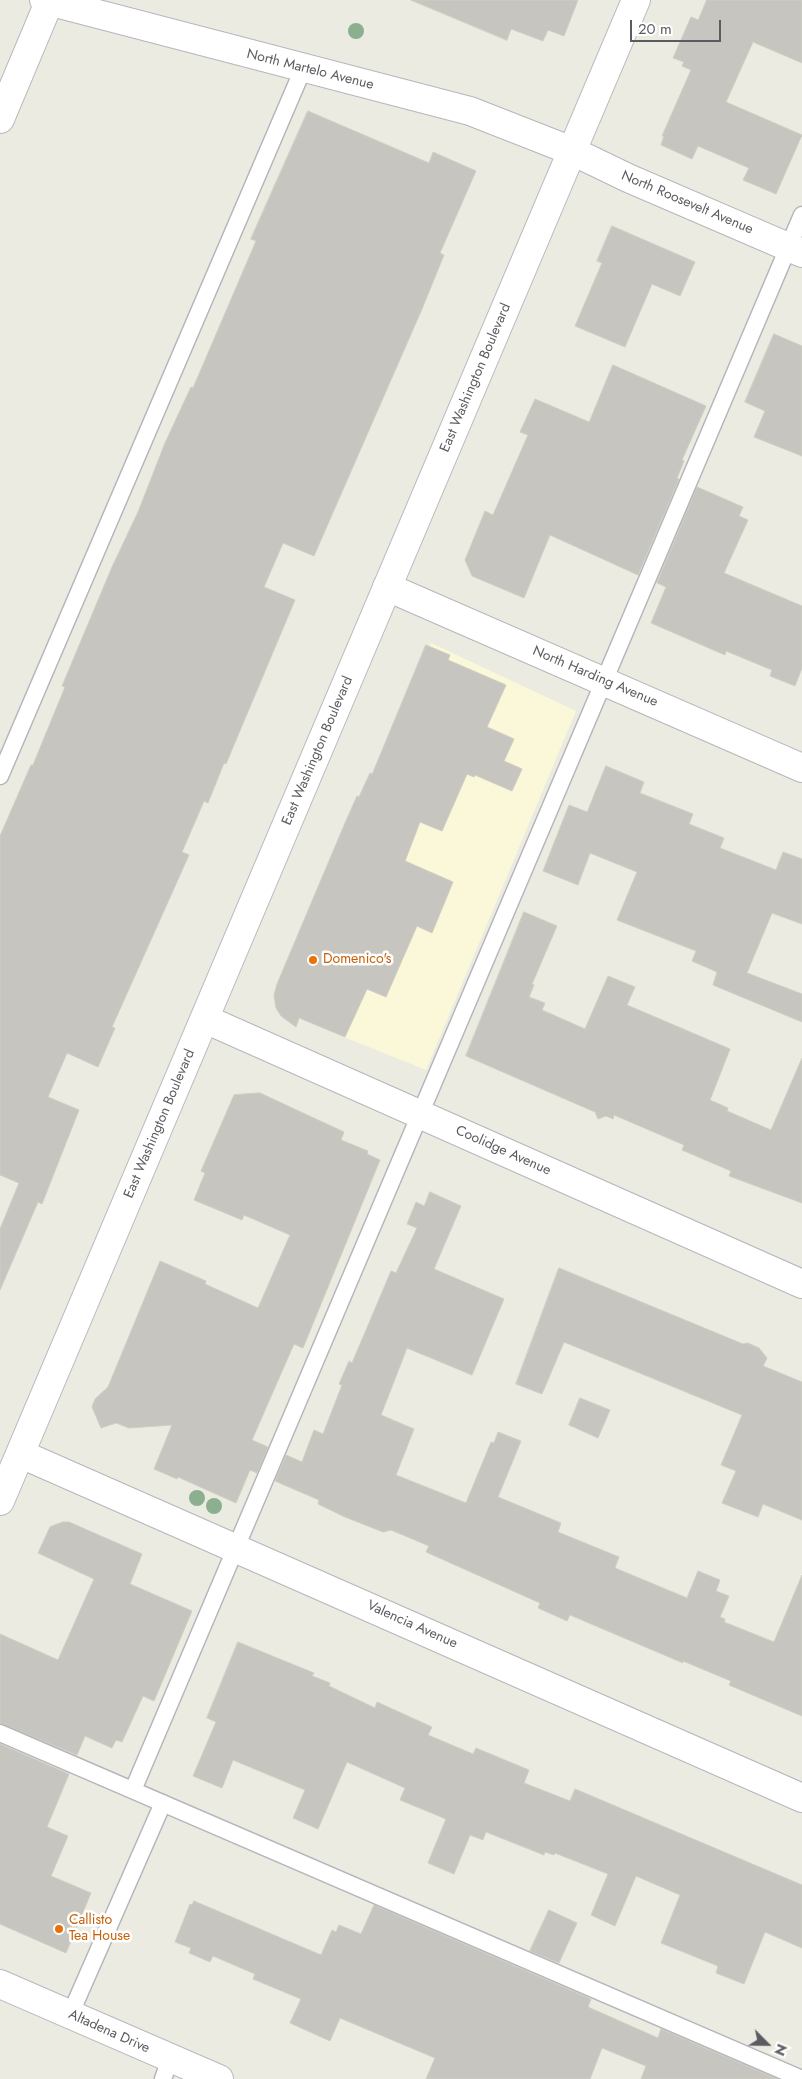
<!DOCTYPE html>
<style>
body{margin:0}
#map{position:relative;width:802px;height:2079px;overflow:hidden;background:#ecebe2;font-family:Jost,sans-serif}
canvas{display:block}
.north{position:absolute;left:742px;top:2019px;width:50px;height:50px;-webkit-text-stroke:4px #fff;paint-order:stroke;rotate:113deg;font-size:14px;font-weight:700;line-height:20px;text-align:center;color:#5b5c61}
.north::after{content:'';display:block;margin:auto;width:18px;height:22px;background:#5b5c61;clip-path:polygon(50% 0,100% 100%,50% 72%,0 100%)}
.scale{position:absolute;left:630px;top:20px;width:91px;height:22px;box-sizing:border-box;border:2px solid #5b5c61;border-top:0;padding-left:6px;font-size:15px;line-height:18px;white-space:nowrap;color:#5b5c61;-webkit-text-stroke:4px #fff;paint-order:stroke}
</style>
<div id="map">
<canvas width="802" height="2079"></canvas>
<div class="north">N</div>
<div class="scale">20 m</div>
</div>
<script>
const ctx = document.querySelector('canvas').getContext('2d');
ctx.lineJoin = 'round';
function fill(path, color) { ctx.fillStyle = color; ctx.fill(path, 'evenodd'); }
function stroke(path, color, width, dash) { ctx.strokeStyle = color; ctx.lineWidth = width; ctx.lineCap = dash ? 'butt' : 'round'; ctx.setLineDash(dash || []); ctx.stroke(path); }
function label(font, color, halo, rows, align = 'center') {
  ctx.font = font + ' Jost,sans-serif'; ctx.lineWidth = 5; ctx.setLineDash([]); ctx.textBaseline = 'middle'; ctx.strokeStyle = halo; ctx.fillStyle = color; for (const [text, x, y, turn = 0] of rows) {
    ctx.save(); ctx.translate(x, y); ctx.rotate((+turn || 0) * Math.PI / 180); ctx.textAlign = isNaN(turn) ? turn : align; if (halo) ctx.strokeText(text, 0, 0); ctx.fillText(text, 0, 0); ctx.restore();
  }
}
const commercial = new Path2D(`
 M 431,643 L 576,711 L 426,1070 L 292,1016 L 280,993 Z`);
const building = new Path2D(`
 M 411,0 L 578,0 L 564,36 L 548,30 L 543,41 L 511,29 L 507,40 Z
 M 707,0 L 802,0 L 802,63 L 753,42 L 726,102 L 802,135 L 776,194 L 743,180 L 749,168 L 698,146 L 692,159 L 661,145 L 664,136 L 662,136 L 691,70 L 682,66 L 684,62 L 673,58 L 691,17 L 698,20 Z
 M 308,111 L 429,163 L 433,152 L 476,171 L 440,253 L 444,255 L 422,309 L 314,556 L 283,543 L 264,587 L 295,600 L 226,764 L 224,763 L 208,803 L 204,801 L 182,852 L 189,855 L 112,1027 L 115,1028 L 98,1067 L 67,1053 L 48,1097 L 79,1110 L 42,1204 L 38,1202 L 0,1290 L 0,1229 L 19,1183 L 0,1175 L 0,836 L 31,765 L 33,765 L 65,687 L 62,686 L 112,567 L 138,512 L 165,443 L 191,387 L 193,388 L 256,241 L 251,239 Z
 M 612,226 L 695,262 L 680,296 L 652,284 L 625,347 L 575,326 L 602,263 L 597,261 Z
 M 774,334 L 802,346 L 802,456 L 754,437 L 765,411 L 745,402 Z
 M 613,365 L 706,406 L 682,460 L 684,461 L 677,478 L 679,479 L 638,575 L 550,535 L 524,598 L 472,576 L 465,560 L 485,511 L 493,515 L 528,435 L 520,432 L 535,399 L 589,422 Z
 M 697,487 L 743,507 L 739,516 L 748,520 L 724,573 L 802,606 L 802,668 L 795,686 L 770,676 L 772,670 L 726,651 L 725,655 L 651,623 L 666,587 L 657,583 Z
 M 426,645 L 450,655 L 448,660 L 506,685 L 487,727 L 514,739 L 504,761 L 522,769 L 512,791 L 475,775 L 474,777 L 467,774 L 442,831 L 420,822 L 405,861 L 453,882 L 432,933 L 417,926 L 386,997 L 367,989 L 345,1037 L 299,1018 L 296,1027 L 281,1016 L 276,1008 L 274,995 L 277,984 L 345,823 L 357,796 L 359,797 L 370,773 L 372,774 Z
 M 606,766 L 644,782 L 640,793 L 693,814 L 689,824 L 724,838 L 720,848 L 776,870 L 783,852 L 802,859 L 802,924 L 772,913 L 747,973 L 802,994 L 802,1022 L 713,985 L 717,972 L 692,961 L 696,951 L 617,920 L 637,872 L 590,853 L 578,885 L 543,871 L 569,805 L 587,812 Z
 M 524,912 L 557,926 L 532,984 L 534,985 L 529,997 L 545,1003 L 542,1010 L 585,1029 L 608,976 L 635,987 L 627,1005 L 730,1049 L 710,1100 L 728,1108 L 727,1111 L 771,1130 L 802,1058 L 802,1203 L 729,1176 L 731,1171 L 682,1150 L 684,1145 L 614,1115 L 613,1119 L 606,1116 L 598,1119 L 595,1112 L 588,1109 L 466,1056 Z
 M 260,1093 L 344,1132 L 341,1140 L 368,1151 L 367,1154 L 380,1160 L 303,1348 L 294,1344 L 252,1440 L 268,1447 L 257,1473 L 250,1470 L 236,1503 L 178,1477 L 177,1479 L 154,1469 L 172,1425 L 129,1428 L 116,1423 L 101,1428 L 92,1407 L 95,1399 L 108,1387 L 160,1261 L 206,1281 L 205,1284 L 258,1308 L 290,1235 L 244,1215 L 242,1220 L 194,1200 L 205,1173 L 201,1171 L 234,1095 Z
 M 430,1192 L 461,1206 L 434,1269 L 504,1299 L 472,1375 L 407,1348 L 381,1415 L 414,1429 L 396,1475 L 466,1503 L 491,1442 L 494,1443 L 498,1432 L 521,1441 L 498,1497 L 561,1523 L 558,1532 L 619,1557 L 615,1568 L 687,1598 L 698,1571 L 720,1580 L 716,1591 L 729,1596 L 720,1617 L 725,1619 L 724,1622 L 774,1642 L 802,1575 L 802,1716 L 729,1685 L 731,1681 L 683,1661 L 683,1663 L 570,1615 L 567,1621 L 538,1608 L 540,1603 L 426,1552 L 429,1546 L 391,1530 L 383,1532 L 345,1517 L 318,1504 L 319,1500 L 275,1481 L 286,1455 L 302,1462 L 314,1430 L 323,1434 L 342,1385 L 339,1384 L 349,1361 L 352,1363 L 391,1271 L 396,1273 L 417,1228 L 407,1224 L 416,1202 L 424,1206 Z
 M 559,1268 L 743,1344 L 748,1343 L 759,1348 L 767,1358 L 763,1366 L 802,1382 L 802,1520 L 763,1504 L 758,1517 L 722,1503 L 736,1471 L 721,1465 L 742,1415 L 564,1342 L 542,1394 L 516,1384 Z
 M 580,1398 L 610,1410 L 598,1438 L 569,1425 Z
 M 63,1522 L 69,1522 L 142,1554 L 130,1584 L 192,1611 L 154,1701 L 143,1696 L 122,1742 L 116,1740 L 112,1748 L 85,1736 L 77,1755 L 0,1723 L 0,1634 L 58,1660 L 94,1579 L 38,1553 L 50,1527 Z
 M 238,1642 L 314,1673 L 312,1676 L 330,1683 L 329,1686 L 375,1708 L 377,1702 L 432,1727 L 428,1735 L 473,1754 L 476,1748 L 529,1770 L 524,1783 L 570,1801 L 575,1789 L 802,1885 L 802,1948 L 765,1932 L 744,1984 L 716,1973 L 718,1966 L 661,1943 L 680,1895 L 636,1876 L 615,1926 L 591,1915 L 608,1874 L 555,1853 L 554,1855 L 545,1852 L 544,1855 L 486,1832 L 483,1840 L 470,1835 L 454,1874 L 428,1863 L 446,1819 L 400,1800 L 405,1788 L 347,1762 L 318,1829 L 293,1818 L 305,1790 L 233,1760 L 222,1788 L 193,1776 L 216,1722 L 207,1718 Z
 M 0,1744 L 69,1774 L 47,1827 L 68,1836 L 51,1876 L 91,1893 L 66,1953 L 0,1924 Z
 M 194,1901 L 321,1955 L 332,1930 L 336,1932 L 339,1925 L 361,1934 L 374,1905 L 591,1999 L 588,2007 L 658,2038 L 661,2029 L 777,2079 L 641,2079 L 646,2066 L 602,2048 L 590,2079 L 426,2079 L 435,2058 L 340,2018 L 330,2041 L 290,2023 L 301,1999 L 253,1979 L 255,1974 L 213,1956 L 210,1962 L 189,1953 L 191,1948 L 175,1942 L 190,1904 L 192,1905 Z
 M 549,1910 L 577,1923 L 559,1963 L 530,1951 Z`);
const service = new Path2D(`
 M 0,776 L 303,69
 M 0,1733 L 802,2079
 M 133,1790 L 802,215
 M 70,2015 L 163,1803
 M 163,2079 L 170,2059`);
const minor = new Path2D(`
 M 44,0 L 470,111 L 572,151 L 628,178 L 802,253
 M 0,119 L 50,0
 M 387,587 L 802,768
 M 205,1019 L 802,1284
 M 21,1454 L 802,1798`);
const secondary = new Path2D(`
 M 0,1501 L 636,0
 M 0,1984 L 219,2079`);
const trees = [
 [356,31],
 [197,1498],
 [214,1506]
];
const markers = [
 [313,960,5,"#e8710a"],
 [59,1929,5,"#e8710a"]
];
const streetNames = [
 ["North Martelo Avenue",310,70,14],
 ["North Roosevelt Avenue",687,203,23],
 ["East Washington Boulevard",476,378,-67],
 ["North Harding Avenue",595,677,23],
 ["East Washington Boulevard",318,751,-67],
 ["East Washington Boulevard",160,1124,-67],
 ["Coolidge Avenue",503,1151,24],
 ["Valencia Avenue",412,1625,24],
 ["Altadena Drive",109,2032,24]
];
const foodNames = [
 ["Domenico's",323,960],
 ["Callisto",69,1921],
 ["Tea House",69,1937]
];
fill(commercial, '#faf8d9');
fill(building, '#c7c5bf');
stroke(building, '#d0cec1', 1);
stroke(service, '#b5b6bb', 19);
stroke(minor, '#b5b6bb', 30);
stroke(secondary, '#b8b9bf', 30);
stroke(service, '#fff', 16);
stroke(minor, '#fff', 28);
stroke(secondary, '#fff', 28);
ctx.fillStyle = '#8caf90';
for (const [x, y] of trees) { ctx.beginPath(); ctx.arc(x, y, 8, 0, 2 * Math.PI); ctx.fill(); }
for (const [x, y, r, color] of markers) { const dot = new Path2D(); dot.arc(x, y, r, 0, 2 * Math.PI); ctx.fillStyle = color; ctx.fill(dot); stroke(dot, '#fff', 2); }
label('14px', '#5b5c61', '#fff', streetNames);
label('14px', '#c56008', '#fff', foodNames, 'left');
</script>
